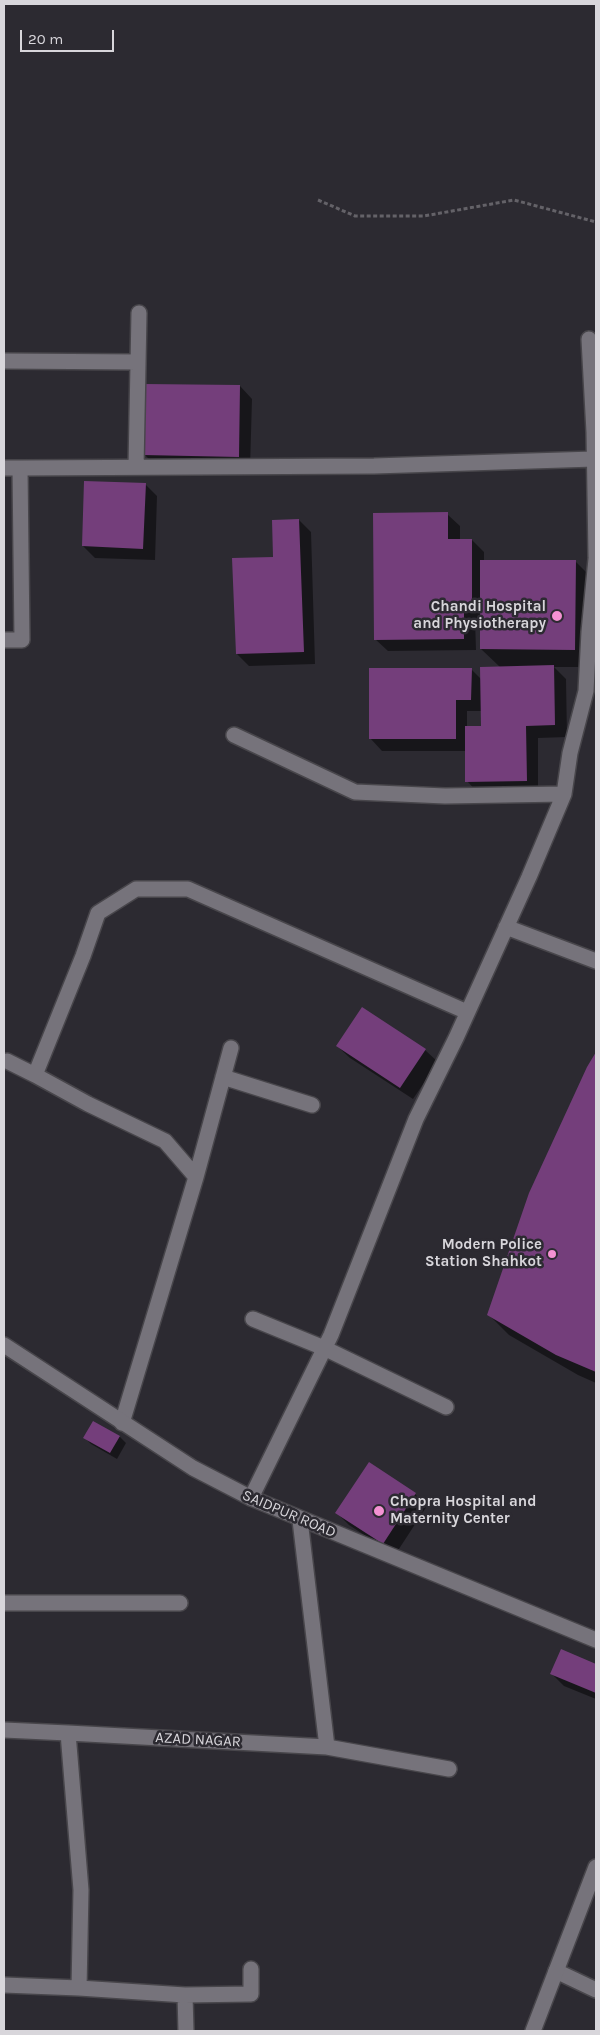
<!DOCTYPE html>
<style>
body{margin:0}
#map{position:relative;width:600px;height:2035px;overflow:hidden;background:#2c2a31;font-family:Karla,sans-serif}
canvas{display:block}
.frame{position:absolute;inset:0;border:5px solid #d8d6db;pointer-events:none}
.scale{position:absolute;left:20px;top:30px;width:94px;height:22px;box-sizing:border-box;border:2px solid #d8d6db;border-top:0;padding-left:6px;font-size:15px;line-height:18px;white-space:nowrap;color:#d8d6db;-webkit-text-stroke:4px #2c2a31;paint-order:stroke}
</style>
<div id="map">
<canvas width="600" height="2035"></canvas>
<div class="frame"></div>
<div class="scale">20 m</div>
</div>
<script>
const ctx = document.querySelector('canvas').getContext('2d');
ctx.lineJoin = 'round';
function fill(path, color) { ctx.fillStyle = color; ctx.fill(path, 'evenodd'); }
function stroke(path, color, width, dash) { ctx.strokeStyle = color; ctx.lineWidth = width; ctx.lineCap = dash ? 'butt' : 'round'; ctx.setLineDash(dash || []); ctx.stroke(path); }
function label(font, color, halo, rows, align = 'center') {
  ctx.font = font + ' Karla,sans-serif'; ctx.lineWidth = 5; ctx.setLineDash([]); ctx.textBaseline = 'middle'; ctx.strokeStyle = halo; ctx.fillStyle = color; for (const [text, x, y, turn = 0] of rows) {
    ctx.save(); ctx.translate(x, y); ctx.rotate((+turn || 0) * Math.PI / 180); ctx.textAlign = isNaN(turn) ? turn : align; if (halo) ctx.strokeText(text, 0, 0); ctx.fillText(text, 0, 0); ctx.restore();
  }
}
const shadow = new Path2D(`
 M 240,386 L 252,399 L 250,469 L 157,467 L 145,455 Z
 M 145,484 L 157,496 L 155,560 L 95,558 L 83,546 Z
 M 447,514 L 460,526 L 460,540 L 472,540 L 484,552 L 484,561 L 576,562 L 593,579 L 592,667 L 554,667 L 566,679 L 567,737 L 538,738 L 538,793 L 479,794 L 467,781 L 467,751 L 382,751 L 370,738 L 471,669 L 482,680 L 500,667 L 481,649 L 481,619 L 475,619 L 476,650 L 388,651 L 375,639 ZM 467,711 L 482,711 L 482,727 L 467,727 Z
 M 299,520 L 311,532 L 315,664 L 249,666 L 237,654 L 274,558 Z
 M 362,1009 L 425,1050 L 438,1062 L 413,1099 L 350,1058 L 337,1046 Z
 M 596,1054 L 596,1383 L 578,1375 L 509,1335 L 488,1314 L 588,1068 Z
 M 93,1423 L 120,1437 L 126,1443 L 117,1459 L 91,1444 L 85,1438 Z
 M 415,1494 L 427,1506 L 395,1555 L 349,1525 L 337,1513 Z
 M 562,1651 L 596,1665 L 596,1699 L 564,1686 L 552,1674 Z`);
const building = new Path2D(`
 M 144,384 L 240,385 L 239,457 L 143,455 Z
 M 84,481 L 146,483 L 143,549 L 82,546 Z
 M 448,512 L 448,539 L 472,539 L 472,607 L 464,607 L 464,639 L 374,640 L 373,513 Z
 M 299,519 L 304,652 L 236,654 L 232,558 L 273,557 L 272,520 Z
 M 480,560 L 576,560 L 575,650 L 480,649 Z
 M 554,665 L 555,725 L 526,726 L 527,781 L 465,782 L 465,726 L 481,726 L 480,667 Z
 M 369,668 L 472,668 L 471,700 L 456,700 L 456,739 L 369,739 Z
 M 362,1007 L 426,1049 L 400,1088 L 336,1046 Z
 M 596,1052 L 596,1372 L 556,1355 L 487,1315 L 529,1193 L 587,1067 Z
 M 93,1421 L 120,1436 L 110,1453 L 83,1438 Z
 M 369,1462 L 416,1493 L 383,1544 L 335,1513 Z
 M 561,1649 L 596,1664 L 596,1693 L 550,1674 Z`);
const path = new Path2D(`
 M 318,200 L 355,216 L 424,216 L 514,200 L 596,222`);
const minor = new Path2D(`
 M 589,339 L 594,432
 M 4,361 L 138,362
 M 596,434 L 594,432 L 596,557
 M 136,467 L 139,313
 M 4,468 L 20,468
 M 4,640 L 22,640 L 20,468 L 374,466 L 594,459
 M 234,735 L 355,792 L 445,796 L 564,794
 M 506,927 L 596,961
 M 7,1061 L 35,1075
 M 223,1077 L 312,1105
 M 196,1177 L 231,1048
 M 253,1319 L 324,1348 L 446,1407
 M 122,1423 L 196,1177 L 165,1141 L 88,1104 L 35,1075 L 83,956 L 98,913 L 136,889 L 188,889 L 467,1012
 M 251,1498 L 331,1335 L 416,1119 L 456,1038 L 529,877 L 564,794 L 570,753 L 586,691 L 589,632 L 596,559
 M 300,1520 L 327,1747
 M 4,1603 L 180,1603
 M 4,1730 L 68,1733
 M 556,1971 L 596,1990
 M 4,1985 L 79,1988 L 81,1890 L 68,1733 L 327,1747 L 449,1769
 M 79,1988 L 185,1995 L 186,2031
 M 185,1995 L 251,1994 L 251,1969`);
const tertiary = new Path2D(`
 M 4,1345 L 193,1468 L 251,1498 L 596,1640
 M 533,2031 L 596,1867`);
const markers = [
 [557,616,6,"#f491d3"],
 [552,1254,5,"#f491d3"],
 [379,1511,6,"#f491d3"]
];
const poiNames = [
 ["Chandi Hospital",546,607],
 ["and Physiotherapy",546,624],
 ["Modern Police",542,1245],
 ["Station Shahkot",542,1262],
 ["Chopra Hospital and",390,1502,"left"],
 ["Maternity Center",390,1519,"left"]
];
const streetNames = [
 ["SAIDPUR ROAD",289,1514,23],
 ["AZAD NAGAR",198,1740,3]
];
fill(shadow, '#0007');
fill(building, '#743e7b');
stroke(minor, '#48464b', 18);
stroke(tertiary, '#48464b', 18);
stroke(path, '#646268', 3, [4, 2.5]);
stroke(minor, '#76737b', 15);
stroke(tertiary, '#76737b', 15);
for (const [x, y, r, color] of markers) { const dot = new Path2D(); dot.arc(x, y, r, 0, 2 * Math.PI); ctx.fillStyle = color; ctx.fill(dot); stroke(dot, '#2c2a31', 2); }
label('bold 15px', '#d8d6db', '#2c2a31', poiNames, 'right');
label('15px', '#d8d6db', '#2c2a31', streetNames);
</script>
